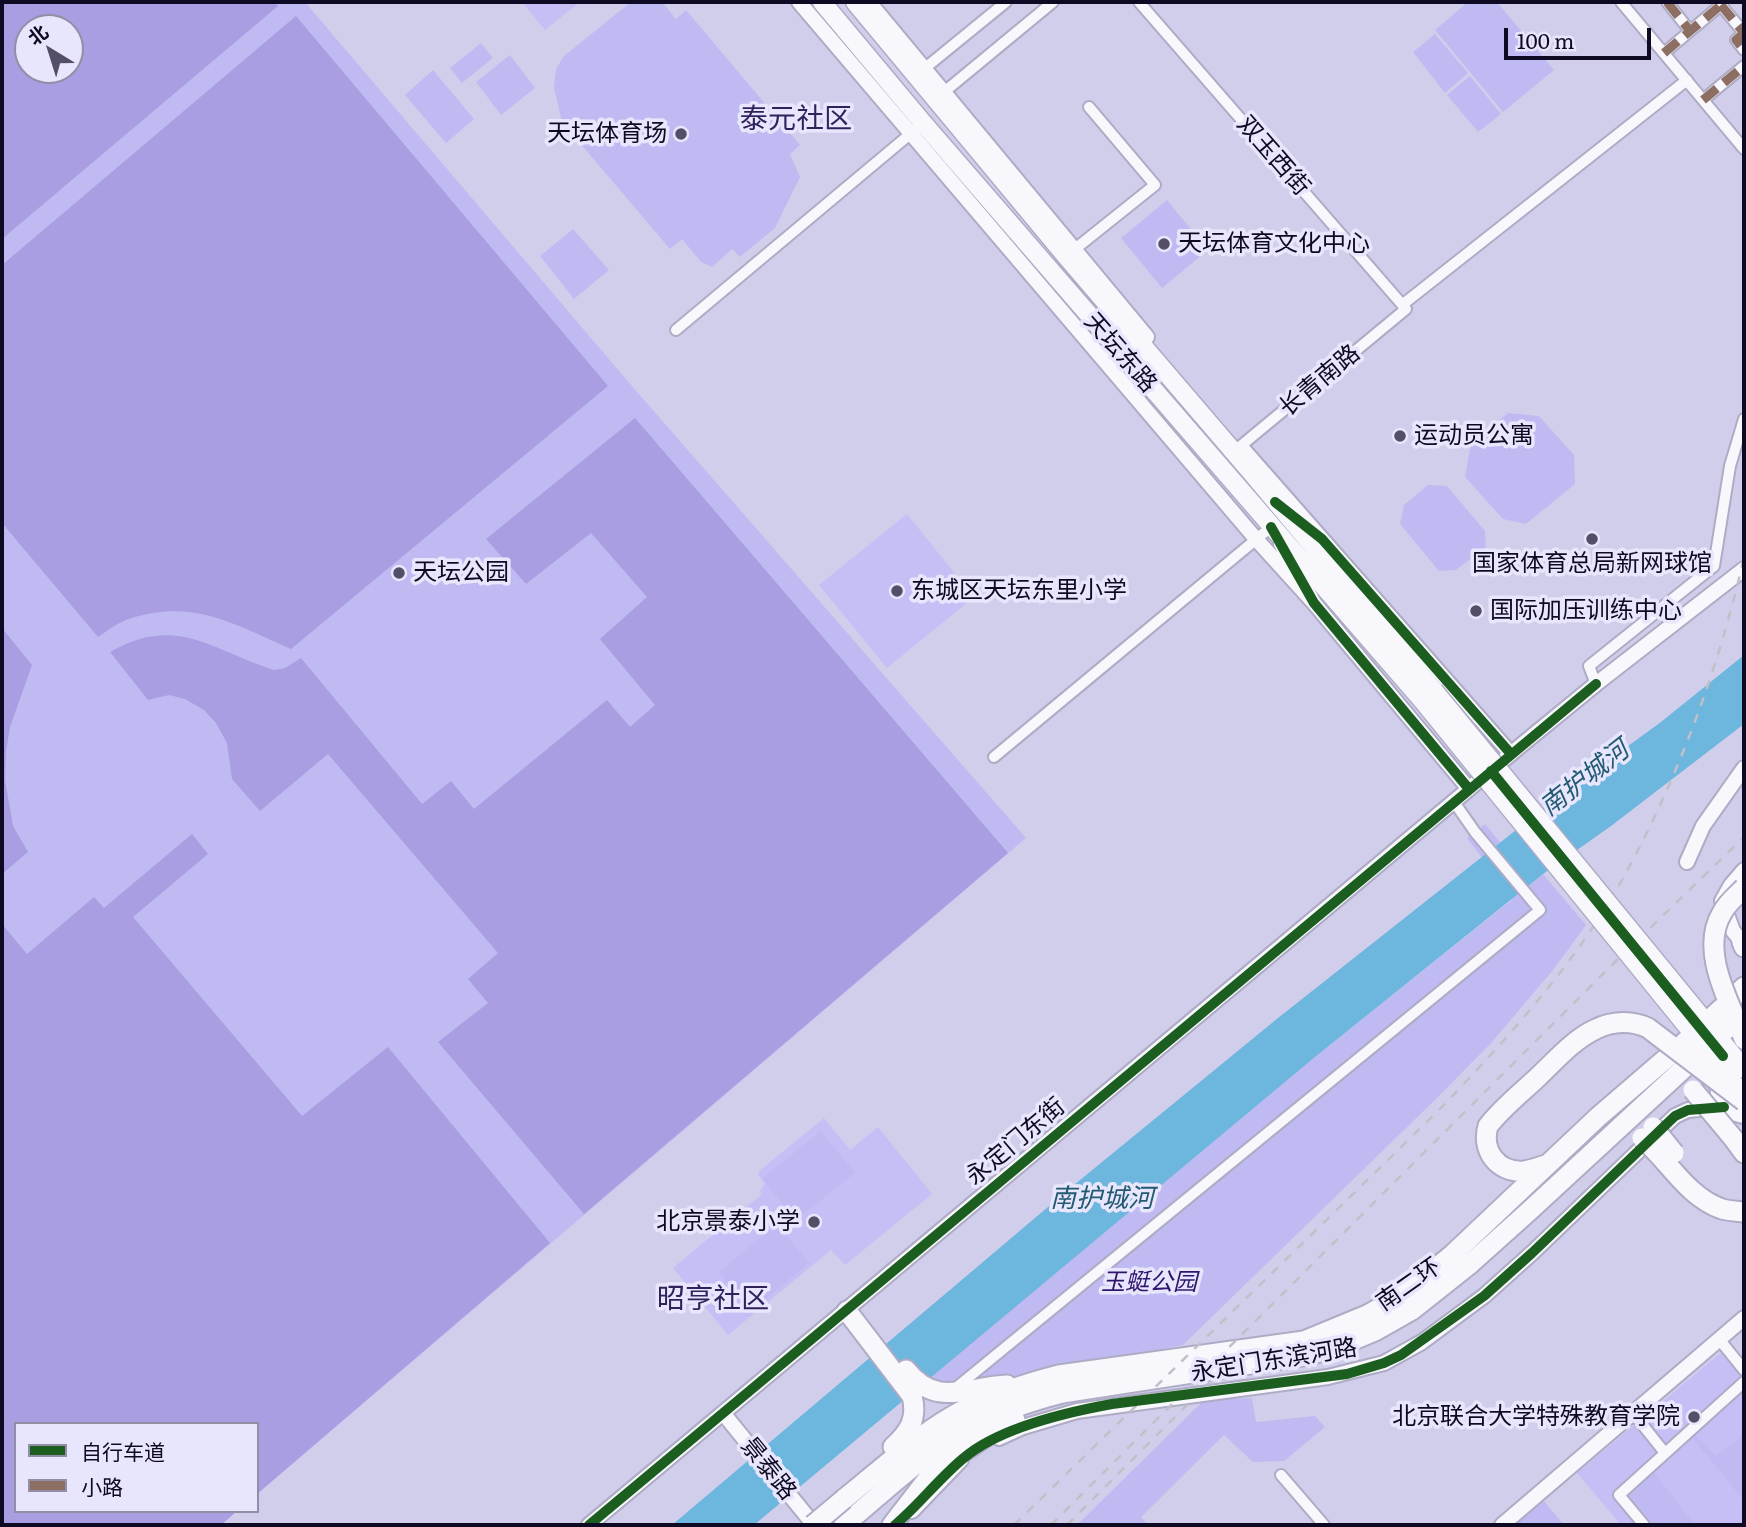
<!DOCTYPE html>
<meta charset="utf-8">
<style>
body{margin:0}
#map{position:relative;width:1746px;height:1527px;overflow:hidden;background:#d1ceec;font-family:Literata,"Noto Sans SC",serif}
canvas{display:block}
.frame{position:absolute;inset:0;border:4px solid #0f0a23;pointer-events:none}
.legend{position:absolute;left:14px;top:1422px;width:245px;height:91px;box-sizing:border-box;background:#e8e6fc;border:2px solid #918ea5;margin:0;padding:9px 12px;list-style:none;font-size:21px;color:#0f0a23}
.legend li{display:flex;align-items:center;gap:14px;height:35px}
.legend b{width:35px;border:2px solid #918ea5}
.north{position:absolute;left:14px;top:14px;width:70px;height:70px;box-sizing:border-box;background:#e8e6fc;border:2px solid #918ea5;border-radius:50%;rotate:322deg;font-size:19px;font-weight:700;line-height:28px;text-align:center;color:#0f0a23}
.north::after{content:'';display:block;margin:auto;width:24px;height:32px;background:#534f69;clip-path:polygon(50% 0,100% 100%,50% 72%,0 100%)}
.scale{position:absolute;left:1504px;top:28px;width:147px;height:32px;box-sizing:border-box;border:4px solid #0f0a23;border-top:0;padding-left:9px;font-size:21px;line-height:24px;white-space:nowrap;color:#0f0a23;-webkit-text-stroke:5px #e8e6fc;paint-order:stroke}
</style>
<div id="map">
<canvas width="1746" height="1527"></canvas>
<div class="frame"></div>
<ul class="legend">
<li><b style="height:9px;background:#1b5e20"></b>自行车道</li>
<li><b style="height:9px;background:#8d6e63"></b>小路</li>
</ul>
<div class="north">北</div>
<div class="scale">100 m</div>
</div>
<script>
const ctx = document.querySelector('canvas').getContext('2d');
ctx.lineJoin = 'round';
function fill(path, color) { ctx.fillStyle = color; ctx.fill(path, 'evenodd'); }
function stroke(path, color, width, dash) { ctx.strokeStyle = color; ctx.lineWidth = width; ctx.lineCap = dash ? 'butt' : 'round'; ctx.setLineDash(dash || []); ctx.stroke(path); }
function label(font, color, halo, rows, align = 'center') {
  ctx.font = font + ' Literata,"Noto Sans SC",serif'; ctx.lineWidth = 7; ctx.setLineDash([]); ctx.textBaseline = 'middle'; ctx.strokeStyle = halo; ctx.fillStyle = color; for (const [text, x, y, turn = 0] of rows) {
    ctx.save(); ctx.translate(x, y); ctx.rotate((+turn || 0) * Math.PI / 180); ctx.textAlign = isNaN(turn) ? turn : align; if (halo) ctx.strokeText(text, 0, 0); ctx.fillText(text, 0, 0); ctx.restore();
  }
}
const built = new Path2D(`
 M 522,2 L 580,2 L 545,30 Z
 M 907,514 L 974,597 L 887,668 L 819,585 Z
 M 824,1118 L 850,1150 L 878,1127 L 932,1194 L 845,1265 L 831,1250 L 728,1335 L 673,1268 L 762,1194 L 760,1191 L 765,1183 L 758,1175 L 759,1171 Z
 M 1729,1346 L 1744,1362 L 1744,1525 L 1621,1525 L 1577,1473 Z`);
const green = new Path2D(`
 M 2,2 L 305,2 L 625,378 L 1026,838 L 257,1494 L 257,1424 L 16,1424 L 16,1511 L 237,1511 L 221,1525 L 2,1525 ZM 28,28 L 70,28 L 70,70 L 28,70 Z
 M 631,2 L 662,2 L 676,19 L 686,10 L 800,145 L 790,154 L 800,177 L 775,228 L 740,257 L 732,249 L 712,267 L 701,262 L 682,239 L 670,249 L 562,122 L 554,88 L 556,69 L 564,56 Z
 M 1468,2 L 1497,2 L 1554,70 L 1503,112 L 1435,30 Z
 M 1435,34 L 1468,73 L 1445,93 L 1413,52 Z
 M 481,43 L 493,58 L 462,83 L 450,68 Z
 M 510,55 L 535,88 L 501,115 L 476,82 Z
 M 433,70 L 474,119 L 446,143 L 405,95 Z
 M 1470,76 L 1501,114 L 1478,132 L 1447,95 Z
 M 1167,200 L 1208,250 L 1162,288 L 1121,238 Z
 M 573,229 L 609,270 L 574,299 L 540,256 Z
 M 1508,413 L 1539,416 L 1574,455 L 1575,484 L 1526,524 L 1503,519 L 1465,477 L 1471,444 Z
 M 1428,485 L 1447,486 L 1485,531 L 1486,547 L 1456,570 L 1439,571 L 1400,524 L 1404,505 Z
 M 1485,824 L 1533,882 L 1543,874 L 1586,925 L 1553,970 L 1492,1042 L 1438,1097 L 1183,1345 L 965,1387 L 927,1380 L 1315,1057 L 1513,899 L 1467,838 Z
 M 821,1131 L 855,1173 L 796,1220 L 762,1179 Z
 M 777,1224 L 809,1263 L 751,1311 L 719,1272 Z
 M 1252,1398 L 1256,1422 L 1315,1416 L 1325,1427 L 1284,1461 L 1253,1462 L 1224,1435 L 1141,1517 L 1148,1525 L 1077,1525 L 1204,1400 Z
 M 1744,1435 L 1744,1501 L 1693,1438 L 1696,1436 L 1716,1456 Z
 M 1654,1473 L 1695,1525 L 1654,1525 L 1629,1495 Z
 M 1544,1501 L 1564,1525 L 1515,1525 Z`);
const forest = new Path2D(`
 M 2,2 L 275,2 L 278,6 L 2,239 ZM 28,28 L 70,28 L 70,70 L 28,70 Z
 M 296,16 L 608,386 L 291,649 C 233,624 192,597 126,620 C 116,624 107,631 98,637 L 2,523 L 2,265 Z
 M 635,418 L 1008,853 L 584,1214 L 438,1042 L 488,1003 L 468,979 L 498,953 L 328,754 L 260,811 L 232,779 L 227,743 L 216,723 L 204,710 L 185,699 L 169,695 L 148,700 L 110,652 C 177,614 211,650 274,670 L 285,668 L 301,658 L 422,804 L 451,781 L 474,809 L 607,700 L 630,727 L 655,705 L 600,639 L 647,597 L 591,533 L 526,584 L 486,539 Z
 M 2,628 L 32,665 L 10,727 L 6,751 L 5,780 L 13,826 L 28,852 L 2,874 Z
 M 192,834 L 208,854 L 133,917 L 302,1116 L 388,1047 L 550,1243 L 257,1494 L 257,1424 L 16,1424 L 16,1511 L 237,1511 L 221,1525 L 2,1525 L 2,924 L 27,954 L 94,897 L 104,908 Z`);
const water = new Path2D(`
 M 1744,655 L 1744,724 L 1611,826 L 1543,874 L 1315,1057 L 754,1525 L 672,1525 L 1074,1185 L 1278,1018 L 1554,800 L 1661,722 Z`);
const minor = new Path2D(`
 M 1139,2 L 1406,309 L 1237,449
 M 1621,2 L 1744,149
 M 1667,2 L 1690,31
 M 1721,5 L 1744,33
 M 1744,33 L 1736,40 L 1744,50
 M 1664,53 L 1721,5 L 1719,2
 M 919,73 L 1006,2
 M 938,97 L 1053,2
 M 1703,100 L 1744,66
 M 1070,253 L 1155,185 L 1089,107
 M 1402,305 L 1687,80
 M 676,330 L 915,130
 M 1596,684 L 1589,666 L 1714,566 L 1730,466 L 1744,419
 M 994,757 L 1271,527
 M 1719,1339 L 1744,1370
 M 952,1391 L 1540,910 L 1475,832 L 1454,802
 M 1633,1413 L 1665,1453
 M 1281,1475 L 1324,1525
 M 1644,1525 L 1619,1495 L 1744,1382`);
const tertiary = new Path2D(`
 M 799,2 L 1256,539 L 1314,603
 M 869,2 L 1147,337
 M 1242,448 L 1322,539
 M 1315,533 L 1322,539 L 1511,754
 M 1281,544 L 1314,603 L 1469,789
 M 1687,862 L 1703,826 L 1744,768
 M 1742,942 L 1733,931 L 1722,901 L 1731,885 L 1744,870
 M 1719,1077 C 1714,1097 1723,1113 1744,1116
 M 723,1413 L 814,1525
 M 999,1438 L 1023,1427 L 1077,1411 L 1328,1377 L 1384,1363 L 1422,1342 L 1484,1296 L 1532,1253 L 1675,1116 L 1688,1110 L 1724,1107
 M 912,1511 L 961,1460
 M 589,1525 L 1519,747 L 1596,684 L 1744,569
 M 1502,1525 L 1744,1318`);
const primary = new Path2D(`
 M 822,2 L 923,123 L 1423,701
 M 855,2 L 1066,256 L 1251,472 L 1434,691`);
const trunk = new Path2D(`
 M 1742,942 L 1744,947
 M 1722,1008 L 1744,987
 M 1733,1138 L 1744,1153
 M 1546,1165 C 1539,1167 1531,1170 1524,1171 C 1497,1173 1481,1150 1488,1126 C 1502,1108 1521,1093 1538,1077 C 1556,1060 1574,1039 1596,1029 C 1612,1021 1632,1020 1648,1028
 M 847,1311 L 912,1396 C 918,1419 909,1432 893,1447
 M 906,1370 C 936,1408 966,1387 1007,1385
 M 844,1499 C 884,1467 922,1431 967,1408 C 996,1393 1028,1383 1059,1375 L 1304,1341 L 1367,1315 L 1403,1295 L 1453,1254 L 1598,1117 L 1684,1043
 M 844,1525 C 885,1491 925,1452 972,1426 C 1000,1411 1031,1401 1062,1393 L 1309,1355 L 1339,1346 L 1375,1331 L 1412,1310 L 1470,1264 L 1527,1213 L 1696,1057
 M 892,1525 L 933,1472 L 997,1429 L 1015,1420`);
const rail = new Path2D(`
 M 1014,1525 L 1439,1110 C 1504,1042 1570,970 1618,887 C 1675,787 1719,669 1744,557
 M 1051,1525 L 1615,962 L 1744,837
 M 1067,1525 L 1213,1379`);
const primaryBridge = new Path2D(`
 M 1434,691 L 1744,1069
 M 1423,701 L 1743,1095`);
const trunkBridge = new Path2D(`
 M 1744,888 C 1736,896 1727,903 1722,913 C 1699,951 1730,1003 1744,1039
 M 1648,1028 L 1744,1101
 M 1684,1043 L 1722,1008
 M 1696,1057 L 1735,1021
 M 1693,1090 L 1733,1138
 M 1653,1127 L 1674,1153
 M 1642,1138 C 1668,1160 1687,1197 1722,1209 C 1729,1211 1737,1211 1744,1212
 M 813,1525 L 844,1499`);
const quiet = new Path2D(`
 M 1667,2 L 1690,31
 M 1721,5 L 1744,33
 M 1744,33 L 1736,40 L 1744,50
 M 1664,53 L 1721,5 L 1719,2
 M 1703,100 L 1744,66`);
const cycleway = new Path2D(`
 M 1275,502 L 1322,539 L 1511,754
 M 1271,527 L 1314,603 L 1469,789
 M 1491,771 L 1723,1056
 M 589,1525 L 1596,684
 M 895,1525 C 920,1504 940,1477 965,1457 C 1000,1428 1068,1412 1112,1404 L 1347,1374 L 1384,1363 L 1401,1355 L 1484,1296 L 1532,1253 L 1675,1116 L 1688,1110 L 1724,1107`);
const markers = [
 [681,134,7,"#534f69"],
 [1164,244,7,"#534f69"],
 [1400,436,7,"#534f69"],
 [1592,539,7,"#534f69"],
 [399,573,7,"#534f69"],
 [897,591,7,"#534f69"],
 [1476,611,7,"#534f69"],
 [814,1222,7,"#534f69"],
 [1694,1417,7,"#534f69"]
];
const poiNames = [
 ["天坛体育场",667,134,"right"],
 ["天坛体育文化中心",1178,244],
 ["运动员公寓",1414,436],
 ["国家体育总局新网球馆",1592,564,"center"],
 ["天坛公园",413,573],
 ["东城区天坛东里小学",911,591],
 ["国际加压训练中心",1490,611],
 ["北京景泰小学",800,1222,"right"],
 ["北京联合大学特殊教育学院",1680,1417,"right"]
];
const streetNames = [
 ["双玉西街",1273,156,49],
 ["天坛东路",1120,353,49],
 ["长青南路",1320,381,-40],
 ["永定门东街",1016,1142,-40],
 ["南二环",1409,1285,-35],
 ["永定门东滨河路",1274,1361,-9],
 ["景泰路",768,1469,51]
];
const parkNames = [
 ["玉蜓公园",1149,1283]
];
const waterNames = [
 ["南护城河",1585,779,-38],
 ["南护城河",1102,1199]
];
const quarterNames = [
 ["泰元社区",796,120],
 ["昭亨社区",713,1300]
];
fill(built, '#c5bff6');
fill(green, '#c0baf2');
fill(forest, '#a89ee1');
fill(water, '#6db6de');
stroke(minor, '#aeabc5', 14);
stroke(tertiary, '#aeabc5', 18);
stroke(primary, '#aeabc5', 21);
stroke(trunk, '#aeabc5', 23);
stroke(minor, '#f8f8fc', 10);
stroke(tertiary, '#f8f8fc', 14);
stroke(primary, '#f8f8fc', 18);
stroke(trunk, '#f8f8fc', 19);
stroke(rail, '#c1c0c8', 2.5, [9, 9]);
stroke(primaryBridge, '#aeabc5', 21, []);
stroke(trunkBridge, '#aeabc5', 23, []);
stroke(primaryBridge, '#f8f8fc', 18);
stroke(trunkBridge, '#f8f8fc', 19);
stroke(quiet, '#8d6e63', 9, [18, 9]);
stroke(cycleway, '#1b5e20', 10);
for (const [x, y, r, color] of markers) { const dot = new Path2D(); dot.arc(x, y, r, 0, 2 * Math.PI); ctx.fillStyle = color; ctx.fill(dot); stroke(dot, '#e8e6fc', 2.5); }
label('24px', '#0f0a23', '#e8e6fc', poiNames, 'left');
label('24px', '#0f0a23', '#e8e6fc', streetNames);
label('italic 24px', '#30156c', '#e8e6fc', parkNames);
label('italic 26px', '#225a72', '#e8e6fc', waterNames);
label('28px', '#30235c', '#e8e6fc', quarterNames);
</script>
